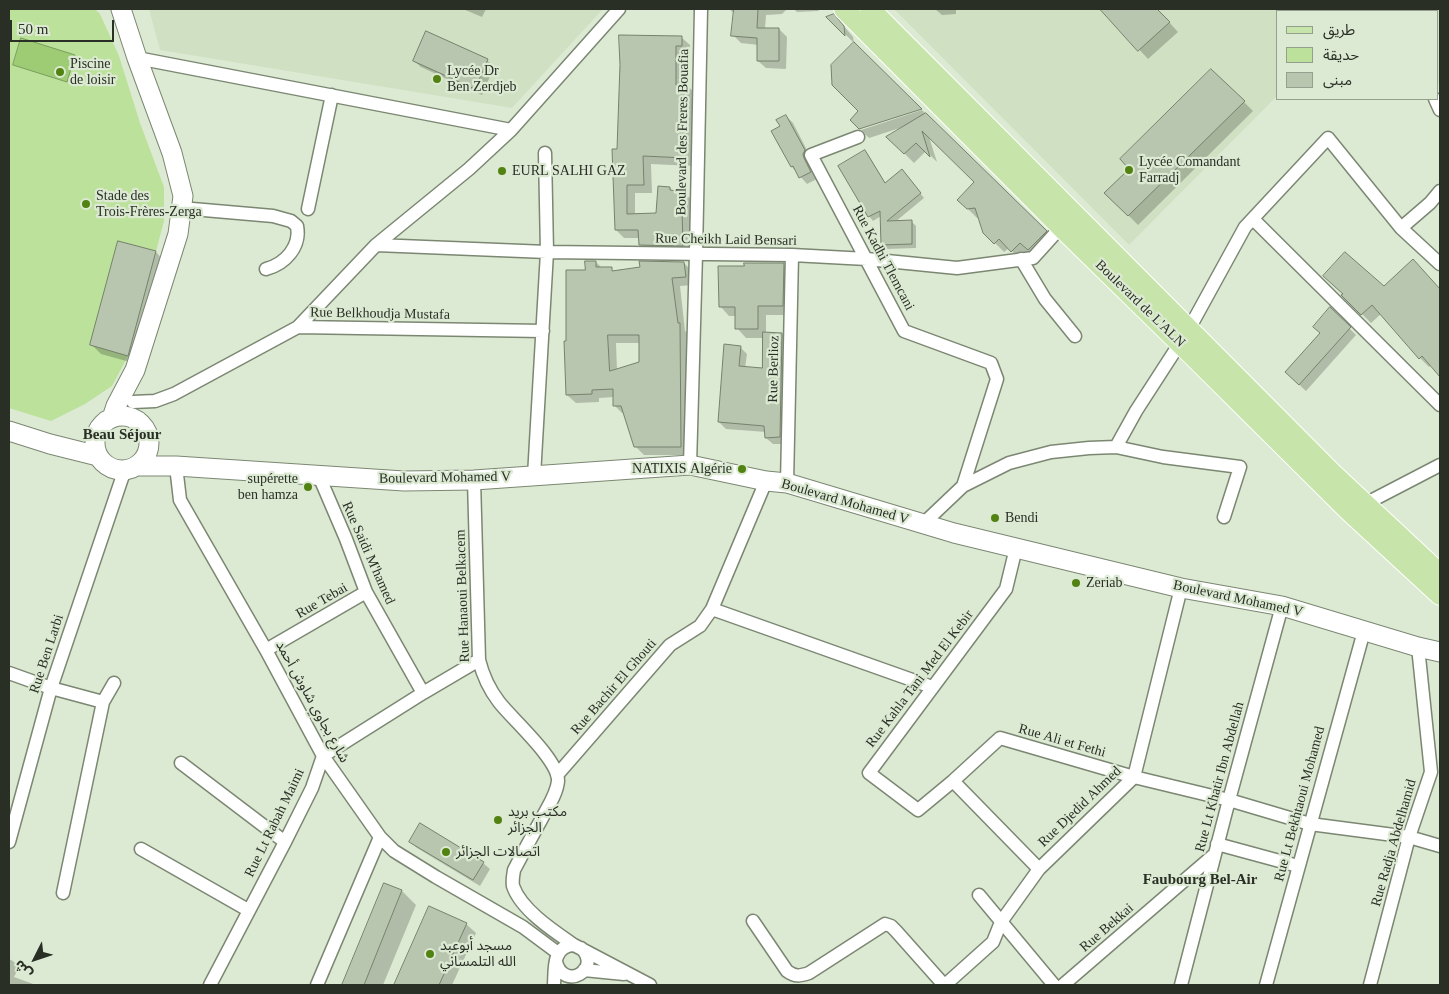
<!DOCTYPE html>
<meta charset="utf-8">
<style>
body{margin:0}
#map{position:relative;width:1449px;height:994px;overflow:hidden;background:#ddead3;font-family:"Times New Roman","Noto Sans Arabic",serif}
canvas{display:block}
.frame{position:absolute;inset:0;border:10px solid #2a2f26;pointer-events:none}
.legend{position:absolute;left:1276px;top:10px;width:162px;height:90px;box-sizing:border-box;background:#ddead3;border:1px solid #959f8e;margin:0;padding:6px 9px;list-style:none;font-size:15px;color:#2a2f26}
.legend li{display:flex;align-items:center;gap:10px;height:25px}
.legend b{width:25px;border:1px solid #959f8e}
.north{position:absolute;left:10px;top:934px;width:50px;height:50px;-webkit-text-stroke:4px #ddead3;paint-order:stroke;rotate:229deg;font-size:14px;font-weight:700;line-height:20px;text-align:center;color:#2a2f26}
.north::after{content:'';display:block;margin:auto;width:18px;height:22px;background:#2a2f26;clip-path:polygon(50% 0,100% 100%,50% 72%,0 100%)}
.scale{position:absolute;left:10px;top:20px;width:104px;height:22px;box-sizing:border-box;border:2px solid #2a2f26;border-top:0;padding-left:6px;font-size:15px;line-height:18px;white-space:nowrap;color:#2a2f26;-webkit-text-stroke:4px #ddead3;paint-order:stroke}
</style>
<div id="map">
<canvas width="1449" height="994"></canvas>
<div class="frame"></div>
<ul class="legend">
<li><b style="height:6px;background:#c7e5aa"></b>طريق</li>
<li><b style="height:14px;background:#bbe19a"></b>حديقة</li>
<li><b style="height:14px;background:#b9c6af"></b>مبنى</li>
</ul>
<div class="north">ش</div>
<div class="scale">50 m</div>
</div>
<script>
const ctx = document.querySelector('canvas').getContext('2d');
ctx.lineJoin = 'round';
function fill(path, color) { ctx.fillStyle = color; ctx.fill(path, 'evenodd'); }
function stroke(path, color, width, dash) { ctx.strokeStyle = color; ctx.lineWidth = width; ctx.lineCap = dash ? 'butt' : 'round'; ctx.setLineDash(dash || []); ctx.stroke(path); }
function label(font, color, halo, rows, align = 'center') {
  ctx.font = font + ' "Times New Roman","Noto Sans Arabic",serif'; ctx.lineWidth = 4.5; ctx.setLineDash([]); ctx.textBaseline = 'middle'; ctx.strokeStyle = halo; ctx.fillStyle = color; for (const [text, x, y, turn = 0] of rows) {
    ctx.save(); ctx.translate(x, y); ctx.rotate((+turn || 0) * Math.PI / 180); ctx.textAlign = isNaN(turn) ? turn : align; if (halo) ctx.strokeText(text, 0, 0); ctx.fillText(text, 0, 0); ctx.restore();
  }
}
const built = new Path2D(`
 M 149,9 L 603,9 L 512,108 L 160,50 Z
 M 894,9 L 1332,9 L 1335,11 L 1278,11 L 1278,95 L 1129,245 Z
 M 1401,9 L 1440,9 L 1440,88 L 1438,83 L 1438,11 L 1402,11 Z`);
const green = new Path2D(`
 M 9,9 L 95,9 L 100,14 L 119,56 L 140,123 L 164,187 L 164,221 L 128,356 L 112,386 L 85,404 L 51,421 L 9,408 Z`);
const water = new Path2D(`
 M 21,38 L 75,55 L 67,82 L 13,65 Z`);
const shadow = new Path2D(`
 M 463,9 L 486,9 L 482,17 Z
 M 729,9 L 787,9 L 782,14 L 766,15 L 765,29 L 779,29 L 787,37 L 786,69 L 766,68 L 758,61 L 759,45 L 741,43 L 733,35 L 735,14 Z
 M 794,9 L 817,9 L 819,11 L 797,12 Z
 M 935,9 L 956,9 L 956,14 L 942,15 Z
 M 1102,9 L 1157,9 L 1178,32 L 1148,59 Z
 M 843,25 L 853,37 L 854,43 L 837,26 Z
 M 681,37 L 690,45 L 690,54 L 684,54 L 684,86 L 688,86 L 696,95 L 694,166 L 651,164 L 652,193 L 635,193 L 635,215 L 657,214 L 670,188 L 673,192 L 684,193 L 693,201 L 692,218 L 690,218 L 691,254 L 649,253 L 640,244 L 640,238 L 624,238 L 616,230 L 618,150 Z
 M 487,60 L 494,67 L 482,95 L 421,67 L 414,61 Z
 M 1228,86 L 1253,111 L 1138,225 L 1106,193 Z
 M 922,110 L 1055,241 L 1038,259 L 1030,251 L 1021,260 L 1009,248 L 1004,252 L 984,232 L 980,218 L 977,218 L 959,200 L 976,182 L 929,137 L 937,162 L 926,151 L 914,163 L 888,137 L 903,127 L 869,138 L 861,130 Z
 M 786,116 L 793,123 L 811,158 L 817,179 L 807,184 L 792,167 L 782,127 Z
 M 865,152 L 869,156 L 886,184 L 906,175 L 924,198 L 895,222 L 911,221 L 916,226 L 916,248 L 886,249 L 882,245 L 881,216 L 873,221 L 869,216 L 840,167 Z
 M 119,242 L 156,252 L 165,262 L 137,364 L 101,354 L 92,345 Z
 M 596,262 L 602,268 L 611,269 L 614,272 L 684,263 L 692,271 L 693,285 L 680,286 L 685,331 L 688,333 L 688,455 L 644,455 L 635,446 L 625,413 L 622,413 L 614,405 L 614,397 L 599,398 L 599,402 L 576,403 L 567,395 L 567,342 L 587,271 ZM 616,343 L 640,343 L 640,363 L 617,370 Z
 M 783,264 L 793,274 L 792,315 L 766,315 L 766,333 L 782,334 L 788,341 L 786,444 L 773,444 L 766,438 L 766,432 L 726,429 L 719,422 L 740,347 L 747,354 L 745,368 L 763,369 L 764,338 L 746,338 L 737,328 L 737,316 L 729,316 L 720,306 Z
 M 1422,270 L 1440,290 L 1440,375 L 1431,365 L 1429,367 L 1420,358 L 1381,314 L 1371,323 L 1343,295 L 1384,288 Z
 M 1330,309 L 1356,335 L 1306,391 L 1293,379 L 1321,334 Z
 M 410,842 L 483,863 L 490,869 L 480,886 L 417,848 Z
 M 385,884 L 402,891 L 416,905 L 383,985 L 344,985 Z
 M 430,907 L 466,924 L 476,933 L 452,985 L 395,985 Z
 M 9,959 L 13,961 L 19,967 L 14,977 L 36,985 L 9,985 Z`);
const building = new Path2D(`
 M 734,9 L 758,9 L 757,28 L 779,28 L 779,61 L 757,61 L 757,38 L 731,36 Z
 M 1100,9 L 1157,9 L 1170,22 L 1138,51 Z
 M 834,14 L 844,26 L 845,36 L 826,17 Z
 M 426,31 L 488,59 L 475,89 L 413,61 Z
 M 619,35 L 682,36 L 682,46 L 676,46 L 676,85 L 688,85 L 686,158 L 643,156 L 644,185 L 627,185 L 627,214 L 656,213 L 658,186 L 670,187 L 670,190 L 685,192 L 684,210 L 682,210 L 683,246 L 639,245 L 638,230 L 615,230 L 612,149 L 617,149 L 620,65 Z
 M 854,42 L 922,109 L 859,129 L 850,120 L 858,111 L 832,85 L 831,65 Z
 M 1211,69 L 1245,101 L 1128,216 L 1104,193 L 1129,169 L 1120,159 Z
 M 926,113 L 1047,231 L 1028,250 L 1020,243 L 1011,252 L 999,239 L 994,244 L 983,233 L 975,208 L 967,209 L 957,200 L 974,182 L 922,131 L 930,157 L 916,143 L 904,154 L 886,137 Z
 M 786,115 L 805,150 L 803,154 L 804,158 L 811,172 L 799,178 L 793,166 L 791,167 L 771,131 L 780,126 L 776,120 Z
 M 865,150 L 885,183 L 902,169 L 921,193 L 887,221 L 912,220 L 912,244 L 881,245 L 880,211 L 868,217 L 838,166 Z
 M 118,241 L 156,251 L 128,356 L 90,345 Z
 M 1345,252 L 1384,286 L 1413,259 L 1440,289 L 1440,377 L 1422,356 L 1419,359 L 1372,305 L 1361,315 L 1341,295 L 1343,294 L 1323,276 Z
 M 585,261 L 596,261 L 596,267 L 612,267 L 612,271 L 640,267 L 639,261 L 684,262 L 686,277 L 672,278 L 678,323 L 680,323 L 681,447 L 634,447 L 621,406 L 613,406 L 613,389 L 592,390 L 592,394 L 566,395 L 564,341 L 566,341 L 566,270 L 585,270 ZM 608,335 L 639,335 L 639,362 L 610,371 Z
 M 744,263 L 784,263 L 783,306 L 758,306 L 758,329 L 735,329 L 735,307 L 719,307 L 718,266 L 744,266 Z
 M 1330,307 L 1351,327 L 1299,385 L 1285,372 L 1320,333 L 1313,327 Z
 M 763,332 L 782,333 L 780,437 L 765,438 L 764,426 L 718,422 L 724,344 L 741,346 L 739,366 L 762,368 Z
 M 420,823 L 484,862 L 473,880 L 409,842 Z
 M 384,883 L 402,890 L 364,985 L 342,985 Z
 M 429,906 L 467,923 L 439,985 L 394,985 Z`);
const street = new Path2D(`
 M 1394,9 L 1395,11
 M 137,58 L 511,130 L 469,169 L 376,245 L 298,327 L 543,331
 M 1435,99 L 1440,110
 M 511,130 L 619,9
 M 858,137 L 811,155 L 904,331 L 991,363 L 997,379 L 963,486
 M 181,208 L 273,216 L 291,221 L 297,226 C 301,247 285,264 266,269
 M 308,209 L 332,95
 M 1253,219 L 1440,405
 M 1401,228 L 1430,203 L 1440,191
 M 376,245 L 547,252 L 792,255 L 867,259 L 957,268 L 1033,258 L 1061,227
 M 1021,259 L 1045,299 L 1075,336
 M 133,402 L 155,401 L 174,394 L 298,327
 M 690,465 L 696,254 L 701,9
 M 176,466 L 180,500 L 266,650 L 323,756 L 380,837 L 394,851 L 436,877 L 523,927 L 558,953
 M 319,476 L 346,539 L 366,592 L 423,693
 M 534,476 L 547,252 L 545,153
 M 474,480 L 479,660 C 483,676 489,689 499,702 C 512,719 559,760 558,781 C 557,794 547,808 541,820 C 532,836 523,853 514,870 C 513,876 512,881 513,886 C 521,910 555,932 574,945
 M 787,483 L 792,255
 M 1365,504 L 1440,465
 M 1224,517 L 1240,467 L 1163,457 L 1116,447 L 1136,411 L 1189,329 L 1245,227 L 1328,138 L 1401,228 L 1440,264
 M 923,524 L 963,486 L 1009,463 L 1051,452 L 1089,448 L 1116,447
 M 1016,548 L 1006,589 L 869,773 L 918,810 L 953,781 L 1000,738 L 1134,777 L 1229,800 L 1310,824 L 1409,837 L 1440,846
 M 712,609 L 766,481
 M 266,650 L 366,592
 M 9,673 L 51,688 L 103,702
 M 181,763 L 285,842
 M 557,775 L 670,645 L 700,626 L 712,609 L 932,687
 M 953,781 L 1039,869
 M 9,842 L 51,688 L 122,478 L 126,470
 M 1217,844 L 1298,866
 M 141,849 L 248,910
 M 63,893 L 103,702 L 114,683
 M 979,895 L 1054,985
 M 753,921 L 787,971 C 795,977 800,976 809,973 L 885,924 L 891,926 L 896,931 L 944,985
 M 556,962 C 564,992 603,969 581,948
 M 584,970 L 624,974
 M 210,985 L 285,842 L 312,788 L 323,756 L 423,693 L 479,660
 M 317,985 L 380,837
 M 554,985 C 555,969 552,946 574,945 L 650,985
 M 945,985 L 993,942 L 1001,922 L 1039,869 L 1134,777 L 1181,588
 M 1063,985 L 1215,854
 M 1181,985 L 1229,800 L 1282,606
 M 1266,985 L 1364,631
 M 1370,985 L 1409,837 L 1431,772 L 1418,647`);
const secondary = new Path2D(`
 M95 443a27 27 0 1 1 54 0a27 27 0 1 1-54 0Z
 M 112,418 L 116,406 L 135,370 L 178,234 L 183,196 L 172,153 L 137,58 L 121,9
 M 9,431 L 50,444 L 98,456
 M 137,466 L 176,466 L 404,481 L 474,480 L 690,465 L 766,481 L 787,483 L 954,533 L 1181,588 L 1282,606 L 1418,647 L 1440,652`);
const primary = new Path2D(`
 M 844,9 L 1061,227 L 1191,354 L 1349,511 L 1440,595
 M 870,9 L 1333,474 L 1440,574`);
const markers = [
 [60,72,5,"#528211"],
 [437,79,5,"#528211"],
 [1129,170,5,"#528211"],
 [502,171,5,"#528211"],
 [86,204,5,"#528211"],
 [742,469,5,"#528211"],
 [308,487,5,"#528211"],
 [995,518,5,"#528211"],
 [1076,583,5,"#528211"],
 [498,820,5,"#528211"],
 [446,852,5,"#528211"],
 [430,954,5,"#528211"]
];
const poiNames = [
 ["Piscine",70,64],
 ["de loisir",70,80],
 ["Lycée Dr",447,71],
 ["Ben Zerdjeb",447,87],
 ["Lycée Comandant",1139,162],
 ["Farradj",1139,178],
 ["EURL SALHI GAZ",512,171],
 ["Stade des",96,196],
 ["Trois-Frères-Zerga",96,212],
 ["NATIXIS Algérie",732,469,"right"],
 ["supérette",298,479,"right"],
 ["ben hamza",298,495,"right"],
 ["Bendi",1005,518],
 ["Zeriab",1086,583],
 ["مكتب بريد",508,812],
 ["الجزائر",508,828],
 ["اتصالات الجزائر",456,852],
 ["مسجد أبوعبد",440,946],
 ["الله التلمساني",440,962]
];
const streetNames = [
 ["Boulevard des Freres Bouafia",683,132,-89],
 ["Rue Cheikh Laid Bensari",726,240,1],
 ["Rue Kadhi Tlemcani",883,258,62],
 ["Boulevard de L'ALN",1140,304,44],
 ["Rue Belkhoudja Mustafa",380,314,1],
 ["Rue Berlioz",774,369,-89],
 ["Boulevard Mohamed V",445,478,-1],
 ["Boulevard Mohamed V",845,502,16],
 ["Rue Saidi M'hamed",368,553,66],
 ["Rue Hanaoui Belkacem",463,596,-92],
 ["Boulevard Mohamed V",1238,599,12],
 ["Rue Tebai",322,601,-30],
 ["Rue Ben Larbi",47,654,-72],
 ["Rue Kahla Tani Med El Kebir",920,679,-53],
 ["Rue Bachir El Ghouti",614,687,-49],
 ["شارع بجاوي شاوش أحمد",312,702,61],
 ["Rue Ali et Fethi",1062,741,16],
 ["Rue Lt Khatir Ibn Abdellah",1220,777,-75],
 ["Rue Lt Bekhtaoui Mohamed",1300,804,-75],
 ["Rue Djedid Ahmed",1080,807,-44],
 ["Rue Lt Rabah Maimi",275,823,-64],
 ["Rue Radja Abdelhamid",1394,843,-74],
 ["Rue Bekkai",1107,928,-41]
];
const neighbourhoodNames = [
 ["Beau Séjour",122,435],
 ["Faubourg Bel-Air",1200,880]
];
fill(built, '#d0e1c3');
fill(green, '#bbe19a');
fill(water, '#9ecc74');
stroke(water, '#7b9d5d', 1);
fill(shadow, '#0003');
fill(building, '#b9c6af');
stroke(building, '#75816c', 1);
stroke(street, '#7b8772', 15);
stroke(secondary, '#7b8772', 21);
stroke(primary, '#fff', 22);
stroke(street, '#fff', 12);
stroke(secondary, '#fff', 19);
stroke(primary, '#c7e5aa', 20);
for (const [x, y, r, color] of markers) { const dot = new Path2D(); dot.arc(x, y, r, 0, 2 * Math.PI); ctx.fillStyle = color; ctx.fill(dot); stroke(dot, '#ddead3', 2); }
label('14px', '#2a2f26', '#ddead3', poiNames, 'left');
label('14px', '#2a2f26', '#ddead3', streetNames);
label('bold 15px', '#2a2f26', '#ddead3', neighbourhoodNames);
</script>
